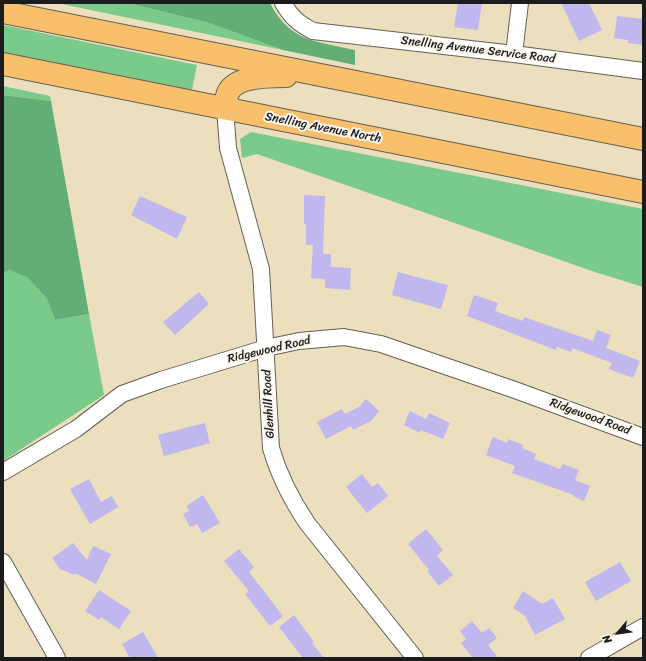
<!DOCTYPE html>
<style>
body{margin:0}
#map{position:relative;width:646px;height:661px;overflow:hidden;background:#ecdfbd;font-family:Sriracha,sans-serif}
canvas{display:block}
.frame{position:absolute;inset:0;border:4px solid #1c1c1c;pointer-events:none}
.north{position:absolute;left:598px;top:613px;width:40px;height:40px;-webkit-text-stroke:3px #fbf7ec;paint-order:stroke;rotate:241deg;font-size:11px;font-weight:700;line-height:16px;text-align:center;color:#1c1c1c}
.north::after{content:'';display:block;margin:auto;width:14px;height:18px;background:#1c1c1c;clip-path:polygon(50% 0,100% 100%,50% 72%,0 100%)}
</style>
<div id="map">
<canvas width="646" height="661"></canvas>
<div class="frame"></div>
<div class="north">N</div>
</div>
<script>
const ctx = document.querySelector('canvas').getContext('2d');
ctx.lineJoin = 'round';
function fill(path, color) { ctx.fillStyle = color; ctx.fill(path, 'evenodd'); }
function stroke(path, color, width, dash) { ctx.strokeStyle = color; ctx.lineWidth = width; ctx.lineCap = dash ? 'butt' : 'round'; ctx.setLineDash(dash || []); ctx.stroke(path); }
function label(font, color, halo, rows, align = 'center') {
  ctx.font = font + ' Sriracha,sans-serif'; ctx.lineWidth = 4; ctx.setLineDash([]); ctx.textBaseline = 'middle'; ctx.strokeStyle = halo; ctx.fillStyle = color; for (const [text, x, y, turn = 0] of rows) {
    ctx.save(); ctx.translate(x, y); ctx.rotate((+turn || 0) * Math.PI / 180); ctx.textAlign = isNaN(turn) ? turn : align; if (halo) ctx.strokeText(text, 0, 0); ctx.fillText(text, 0, 0); ctx.restore();
  }
}
const green = new Path2D(`
 M 57,3 L 128,3 L 209,23 L 283,50 Z
 M 3,25 L 197,65 L 192,90 L 3,53 Z
 M 3,86 L 50,96 L 51,101 L 3,95 Z
 M 251,132 L 643,209 L 643,287 L 592,271 L 257,154 L 242,158 L 240,139 Z
 M 9,270 L 28,278 L 47,299 L 55,320 L 89,314 L 104,395 L 3,461 L 3,273 Z`);
const forest = new Path2D(`
 M 128,3 L 270,3 C 290,42 316,41 355,50 L 355,65 L 283,50 L 209,23 Z
 M 3,95 L 51,101 L 89,314 L 55,320 L 47,299 L 28,278 L 9,270 L 3,273 Z`);
const building = new Path2D(`
 M 458,3 L 482,3 L 478,30 L 454,27 Z
 M 561,3 L 589,3 L 602,30 L 579,41 Z
 M 617,16 L 643,19 L 643,45 L 628,43 L 628,40 L 614,38 Z
 M 304,195 L 325,196 L 323,254 L 331,254 L 331,267 L 351,268 L 350,290 L 325,288 L 325,279 L 311,278 L 313,245 L 306,245 L 306,224 L 304,224 Z
 M 140,196 L 187,217 L 177,239 L 131,215 Z
 M 398,272 L 448,285 L 441,309 L 392,295 Z
 M 199,292 L 209,304 L 175,335 L 163,322 Z
 M 474,295 L 498,303 L 495,311 L 523,321 L 524,317 L 593,341 L 597,330 L 611,335 L 606,348 L 640,361 L 633,378 L 609,369 L 612,363 L 572,348 L 571,352 L 557,347 L 556,350 L 467,316 Z
 M 366,399 L 379,411 L 371,421 L 353,430 L 351,426 L 326,439 L 317,422 L 342,409 L 345,414 L 359,407 Z
 M 410,411 L 426,419 L 429,413 L 450,423 L 443,439 L 421,430 L 420,433 L 404,425 Z
 M 205,423 L 210,443 L 164,456 L 158,435 Z
 M 493,437 L 507,443 L 508,439 L 523,445 L 522,448 L 536,454 L 534,459 L 560,469 L 563,464 L 579,470 L 575,480 L 590,486 L 584,501 L 573,496 L 574,495 L 512,473 L 515,466 L 486,455 Z
 M 362,474 L 372,487 L 378,483 L 388,496 L 367,513 L 346,487 Z
 M 89,479 L 101,502 L 112,496 L 118,507 L 90,524 L 70,489 Z
 M 203,495 L 220,523 L 202,533 L 197,524 L 190,527 L 183,514 L 189,511 L 186,506 Z
 M 426,529 L 443,550 L 437,556 L 453,575 L 439,586 L 427,571 L 429,570 L 408,544 Z
 M 73,543 L 87,560 L 93,546 L 111,554 L 96,584 L 75,573 L 74,575 L 60,569 L 52,558 Z
 M 239,549 L 254,567 L 249,572 L 283,616 L 270,626 L 245,594 L 249,591 L 224,561 Z
 M 620,562 L 631,581 L 596,601 L 585,582 Z
 M 99,590 L 131,611 L 119,629 L 101,617 L 99,620 L 85,611 Z
 M 523,591 L 542,604 L 553,598 L 565,619 L 535,635 L 525,616 L 513,608 Z
 M 294,615 L 314,642 L 312,643 L 324,658 L 303,658 L 279,627 Z
 M 472,621 L 482,633 L 489,628 L 497,638 L 488,645 L 498,658 L 473,658 L 461,643 L 466,639 L 460,631 Z
 M 143,632 L 158,658 L 130,658 L 122,644 Z`);
const minor = new Path2D(`
 M 283,3 C 291,17 299,24 313,31 L 514,54 L 643,71
 M 514,54 L 520,3
 M 225,108 L 228,148 L 261,269 L 271,448 C 279,476 291,499 307,523 L 415,658
 M 3,472 L 76,429 L 122,394 L 161,380 L 266,348 L 299,341 L 344,337 L 381,344 L 515,390 L 643,437
 M 3,562 L 57,658
 M 589,658 L 643,627`);
const highway = new Path2D(`
 M 3,12 L 643,139
 M 3,64 L 643,192
 M 225,108 C 226,103 226,97 228,93 C 235,76 271,76 286,76`);
const streetNames = [
 ["Snelling Avenue Service Road",478,50,7],
 ["Snelling Avenue North",323,128,11],
 ["Ridgewood Road",269,350,-13],
 ["Glenhill Road",269,404,-93],
 ["Ridgewood Road",590,417,20]
];
fill(green, '#7aca8a');
fill(forest, '#63ae76');
fill(building, '#bfb7ed');
stroke(minor, '#656054', 18);
stroke(highway, '#656054', 24);
stroke(minor, '#fff', 16);
stroke(highway, '#f8bf6c', 22);
label('12px', '#1c1c1c', '#fbf7ec', streetNames);
</script>
